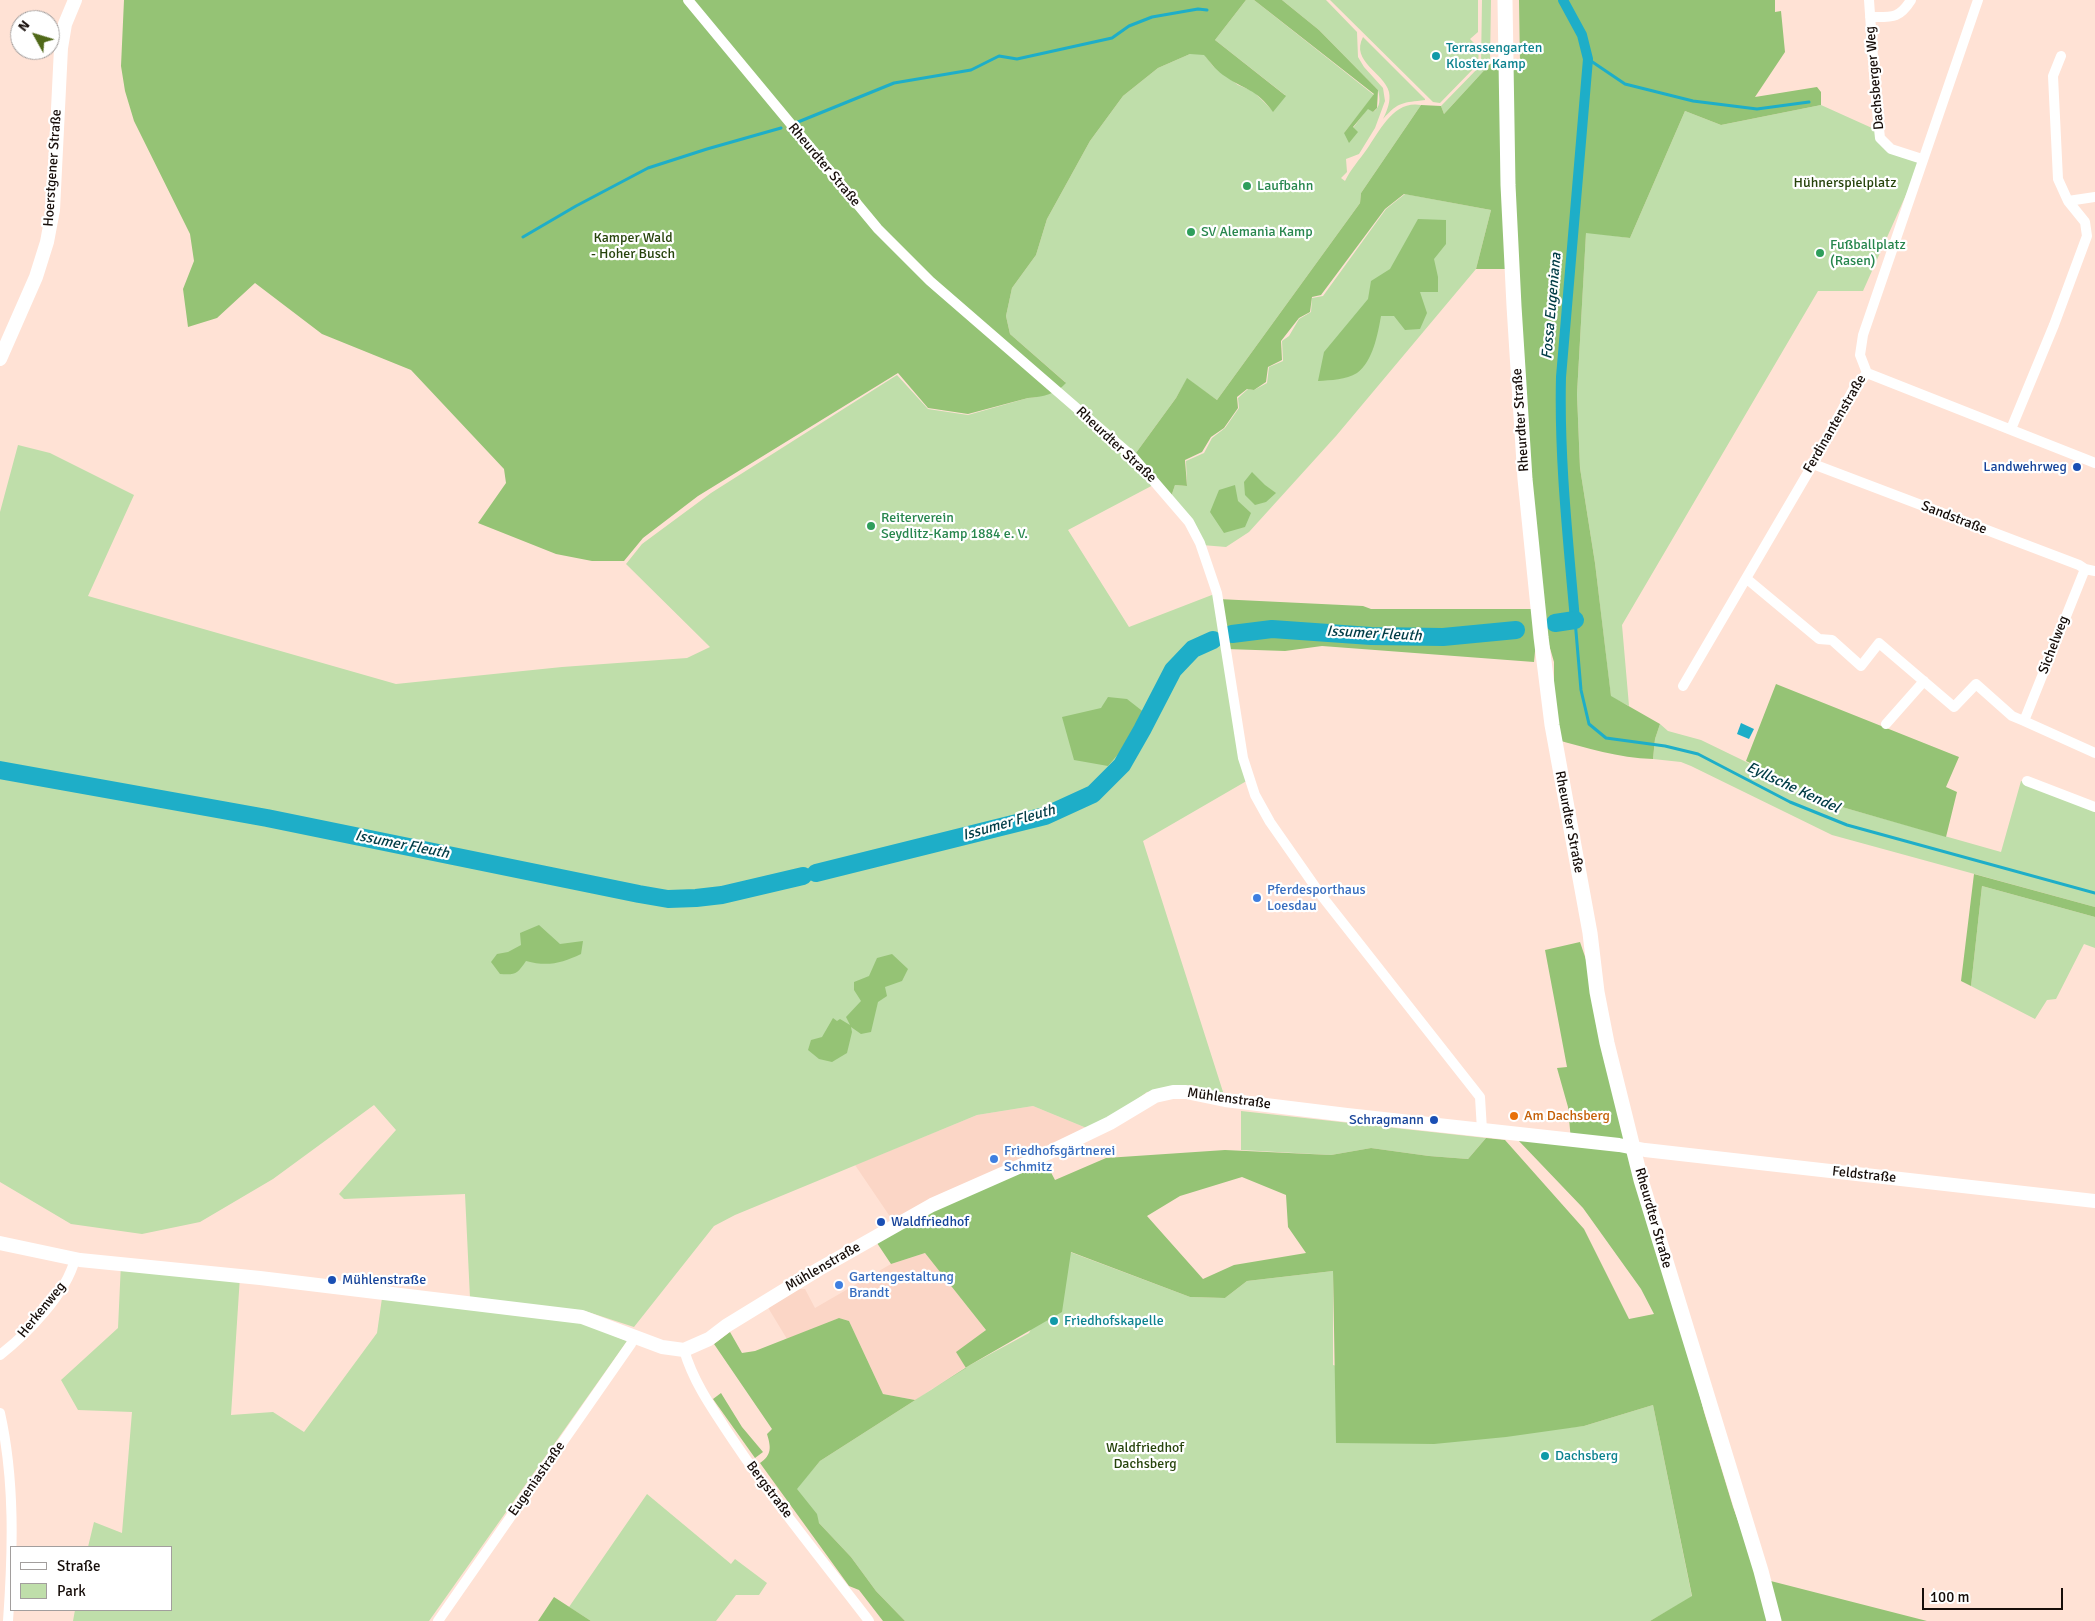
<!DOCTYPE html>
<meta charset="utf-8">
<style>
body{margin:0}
#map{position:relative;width:2095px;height:1621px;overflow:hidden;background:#ffe2d5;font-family:Signika,sans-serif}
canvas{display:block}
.legend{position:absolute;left:10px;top:1546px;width:162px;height:65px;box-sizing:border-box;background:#fff;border:1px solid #a29e9d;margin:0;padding:6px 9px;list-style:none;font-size:15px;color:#160d09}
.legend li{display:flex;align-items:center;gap:10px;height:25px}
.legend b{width:25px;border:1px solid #a29e9d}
.north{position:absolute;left:10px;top:10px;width:50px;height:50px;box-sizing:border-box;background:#fff;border:1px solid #a29e9d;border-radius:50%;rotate:309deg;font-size:14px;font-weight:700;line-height:20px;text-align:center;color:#160d09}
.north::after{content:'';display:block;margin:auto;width:18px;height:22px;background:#506919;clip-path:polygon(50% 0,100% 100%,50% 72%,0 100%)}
.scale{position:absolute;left:1922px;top:1588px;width:141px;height:22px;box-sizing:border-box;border:2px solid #160d09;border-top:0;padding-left:6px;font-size:15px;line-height:18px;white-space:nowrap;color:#160d09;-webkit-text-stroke:4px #fff;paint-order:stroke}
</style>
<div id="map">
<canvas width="2095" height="1621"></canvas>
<ul class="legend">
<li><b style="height:6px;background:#fff"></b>Straße</li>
<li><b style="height:14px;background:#bfdeaa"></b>Park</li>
</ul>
<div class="north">N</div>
<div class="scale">100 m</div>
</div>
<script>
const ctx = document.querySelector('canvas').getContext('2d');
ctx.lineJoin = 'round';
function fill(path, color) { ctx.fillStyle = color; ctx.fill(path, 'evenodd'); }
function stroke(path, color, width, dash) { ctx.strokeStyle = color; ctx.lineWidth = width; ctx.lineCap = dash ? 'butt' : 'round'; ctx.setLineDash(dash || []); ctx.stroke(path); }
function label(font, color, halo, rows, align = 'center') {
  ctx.font = font + ' Signika,sans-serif'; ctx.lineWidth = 4.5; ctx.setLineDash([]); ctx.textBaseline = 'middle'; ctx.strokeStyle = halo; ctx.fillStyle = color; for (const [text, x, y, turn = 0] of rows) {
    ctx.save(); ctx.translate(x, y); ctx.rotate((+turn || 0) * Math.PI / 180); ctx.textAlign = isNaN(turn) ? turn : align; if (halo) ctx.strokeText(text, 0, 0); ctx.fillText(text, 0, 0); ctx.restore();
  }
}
const built = new Path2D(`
 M 1033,1106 L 1089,1129 L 893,1221 L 855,1165 L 977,1115 Z
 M 925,1253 L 986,1330 L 957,1352 L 966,1367 L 915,1400 L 883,1394 L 849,1321 L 839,1318 L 787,1339 L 767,1306 L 798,1289 L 805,1289 L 815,1308 L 891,1264 Z`);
const green = new Path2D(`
 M 1246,0 L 1254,0 L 1374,95 L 1344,133 L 1353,128 L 1368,108 L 1373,112 C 1381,107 1380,98 1378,90 L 1319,30 L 1282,0 L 1326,0 L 1357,32 L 1358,57 L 1364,67 L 1383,88 L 1385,101 L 1375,128 L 1359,154 L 1346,159 L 1347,172 L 1341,178 L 1345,181 C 1350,170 1360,159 1367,149 C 1380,130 1394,100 1421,105 L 1361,193 L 1360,203 L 1217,400 L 1187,379 L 1176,398 L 1133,457 L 1157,483 L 1068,530 L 1129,627 L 1217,593 L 1250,779 L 1143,841 L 1224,1095 L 1192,1085 L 1147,1092 L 1107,1121 L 1089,1129 L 1033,1106 L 977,1115 L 735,1215 L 714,1226 L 634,1327 L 585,1311 L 470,1298 L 465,1194 L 344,1199 L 339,1194 L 396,1130 L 374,1105 L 273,1179 L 200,1222 L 142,1234 L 71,1224 L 0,1182 L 0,512 L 18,445 L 50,453 L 134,495 L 88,596 L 396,684 L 562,667 L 687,658 L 710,647 L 626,564 L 642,544 L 711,493 L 897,375 L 928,409 L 968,415 L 1028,398 L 1037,397 L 1065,382 L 1010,334 L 1006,316 L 1012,288 L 1036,255 L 1047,219 L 1090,141 L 1123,96 L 1158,68 L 1190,54 L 1204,54 L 1213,66 L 1238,85 L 1253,91 L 1273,111 L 1285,95 L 1215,40 Z
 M 1330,0 L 1478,0 L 1478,32 L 1470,39 L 1479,48 L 1478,64 L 1440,103 L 1433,102 Z
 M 1482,0 L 1491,0 L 1490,64 L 1444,114 L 1441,106 L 1481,65 Z
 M 1363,37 L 1425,99 L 1425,100 C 1403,103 1399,101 1383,119 C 1387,111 1391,101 1389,92 C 1384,72 1350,62 1363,37 Z
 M 1821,105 L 1872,128 L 1878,131 L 1893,149 L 1922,159 L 1863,291 L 1818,291 L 1622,625 L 1629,706 L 1611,697 L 1595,563 L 1580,468 L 1577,394 L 1586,232 L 1630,238 L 1685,111 L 1721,125 Z
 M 1405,194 L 1491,210 L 1476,269 L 1336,436 L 1249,532 L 1226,547 L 1202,545 L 1169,498 L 1172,494 L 1175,485 L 1187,486 L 1186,461 L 1204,453 L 1212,438 L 1225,428 L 1239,408 L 1238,398 L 1248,389 L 1254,390 L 1267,383 L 1269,367 L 1283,361 L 1282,341 L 1289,336 L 1299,319 L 1311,312 L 1312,298 L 1323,296 L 1386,209 Z
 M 1660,724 L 1668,731 L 1701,740 L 1835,805 L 2001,852 L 2021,781 L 2095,810 L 2095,907 L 1832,835 L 1691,766 L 1681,762 L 1653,759 L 1655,739 Z
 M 1982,886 L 2095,917 L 2095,948 L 2084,944 L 2056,999 L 2047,1000 L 2035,1019 L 1971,986 Z
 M 1241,1111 L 1486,1138 L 1468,1159 L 1429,1156 L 1371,1148 L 1331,1155 L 1241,1150 Z
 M 1070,1252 L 1190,1297 L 1225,1298 L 1247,1281 L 1333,1271 L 1333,1365 L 1564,1428 L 1584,1426 L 1653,1405 L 1692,1597 L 1650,1621 L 905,1621 L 876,1591 L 851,1557 L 819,1523 L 796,1489 L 820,1461 L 970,1365 L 1029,1333 Z
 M 121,1263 L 240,1276 L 231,1415 L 273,1412 L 304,1432 L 377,1333 L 382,1298 L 577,1321 L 627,1341 L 429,1621 L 73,1621 L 75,1610 L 171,1610 L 171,1547 L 88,1547 L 94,1522 L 122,1533 L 132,1412 L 78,1410 L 61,1380 L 118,1328 Z
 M 647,1494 L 731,1564 L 735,1559 L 767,1583 L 759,1595 L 736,1595 L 716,1621 L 591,1621 L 569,1607 Z`);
const forest = new Path2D(`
 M 124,0 L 1246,0 L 1215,40 L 1286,96 L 1273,112 C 1256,88 1244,90 1223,75 C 1215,69 1210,62 1204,55 L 1190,54 L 1158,68 L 1123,96 L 1090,141 L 1047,219 L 1036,255 L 1012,288 L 1006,316 L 1010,334 L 1066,383 C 1056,394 1043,397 1028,398 L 968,414 L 928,408 L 898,373 L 698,496 L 643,538 L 624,561 L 592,561 L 556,554 L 478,523 L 506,483 L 504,469 L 411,370 L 322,334 L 255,283 L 217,318 L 188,327 L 183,289 L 194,261 L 190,234 L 134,121 L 125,91 L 121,66 Z
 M 1254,0 L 1282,0 L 1319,30 L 1378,90 L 1377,108 L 1373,112 L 1368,109 L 1353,127 L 1358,132 L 1349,143 L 1344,133 L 1374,94 Z
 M 1519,0 L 1775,0 L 1775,12 L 1781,11 L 1785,52 L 1755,97 L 1817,87 L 1821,92 L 1821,105 L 1721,125 L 1685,111 L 1630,238 L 1586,233 L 1577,394 L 1580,468 L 1595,563 L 1611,696 L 1660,724 L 1655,739 L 1653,759 C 1618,758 1587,748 1554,739 L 1554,662 L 1539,610 L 1534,662 L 1322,646 L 1285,651 L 1226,649 L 1218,599 L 1363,606 L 1371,609 L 1539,609 L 1513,269 L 1476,269 L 1491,210 L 1404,194 L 1385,209 L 1321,295 L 1312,297 L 1310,312 L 1299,318 L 1281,341 L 1282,360 L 1268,367 L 1266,382 L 1254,390 L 1247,389 L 1237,397 L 1238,408 L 1224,428 L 1211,437 L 1202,452 L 1185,460 L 1187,486 L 1175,485 L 1172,494 L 1169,498 L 1133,457 L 1176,398 L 1187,378 L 1217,400 L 1360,203 L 1361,193 L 1421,105 L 1441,106 L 1444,114 L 1490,64 L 1520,64 Z
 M 1418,219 L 1446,220 L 1446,244 L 1434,259 L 1438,277 L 1438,292 L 1420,292 L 1427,313 L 1420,329 L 1405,330 L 1394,316 L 1381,316 C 1378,333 1373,362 1357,373 C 1346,380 1331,380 1318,381 L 1324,352 L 1368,299 L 1371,281 L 1390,269 Z
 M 1252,472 L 1265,485 L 1276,493 L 1266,502 L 1255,505 L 1245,495 L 1244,482 Z
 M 1235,485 L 1238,501 L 1251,513 L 1245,527 L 1224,533 L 1210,512 L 1219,490 Z
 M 1776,684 L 1959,757 L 1946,787 L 1957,792 L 1946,837 L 1835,805 L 1746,761 Z
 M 1108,697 L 1127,699 L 1150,717 L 1108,766 L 1074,760 L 1062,717 L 1101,708 Z
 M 1974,874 L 2095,907 L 2095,917 L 1982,886 L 1971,986 L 1961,981 Z
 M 539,925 L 560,944 L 583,941 L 581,954 C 562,963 548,967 526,961 C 517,974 516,975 500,974 L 491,962 L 497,954 L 508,952 L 521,945 L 520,933 Z
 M 1580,942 L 1597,992 L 1704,1412 L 1733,1507 L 1759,1578 L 1927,1621 L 1650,1621 L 1692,1596 L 1653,1405 L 1584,1426 L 1506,1437 L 1434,1444 L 1336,1443 L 1333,1271 L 1247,1281 L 1225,1298 L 1190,1297 L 1071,1252 L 1062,1312 L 970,1365 L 820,1461 L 797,1489 L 817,1514 L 819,1523 L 851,1557 L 876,1591 L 905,1621 L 883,1621 L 859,1590 L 849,1586 L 760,1463 C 772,1455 771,1447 767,1434 L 772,1429 L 714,1344 L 730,1332 L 742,1353 L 755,1351 L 839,1318 L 849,1321 L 883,1394 L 915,1400 L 966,1368 L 956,1352 L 986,1330 L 925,1253 L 891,1264 L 877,1243 L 941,1207 L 1045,1161 L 1055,1180 L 1106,1158 L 1225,1150 L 1331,1155 L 1371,1148 L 1429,1156 L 1468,1159 L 1486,1138 L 1505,1140 L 1584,1229 L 1629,1319 L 1654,1314 L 1641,1289 L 1583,1208 L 1518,1140 L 1571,1141 L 1568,1107 L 1557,1068 L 1567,1067 L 1545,950 ZM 1242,1177 L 1286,1195 L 1288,1227 L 1306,1253 L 1234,1265 L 1203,1279 L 1147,1216 L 1180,1196 Z
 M 892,954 L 908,969 L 902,981 L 885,987 L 887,996 L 878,1002 L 871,1032 L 861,1034 L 851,1027 L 852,1032 L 847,1053 L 832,1062 L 819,1059 L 808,1050 L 811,1040 L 822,1037 L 833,1018 L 837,1021 L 840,1019 L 850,1025 L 846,1017 L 861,1001 L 854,990 L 854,982 L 869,976 L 877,958 Z
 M 721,1393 L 742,1427 L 763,1452 L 755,1458 L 713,1399 Z
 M 554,1597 L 591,1621 L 538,1621 Z`);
const water = new Path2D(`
 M 1741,723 L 1754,729 L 1749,739 L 1737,734 Z`);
const stream = new Path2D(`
 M 1588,59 L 1625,84 L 1693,101 L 1757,109 L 1809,102
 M 798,122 L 894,83 L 971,70 L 999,56 L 1017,59 L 1112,38 L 1129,26 L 1152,17 L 1198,9 L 1207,10
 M 523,237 L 576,206 L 648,168 L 707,149 L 781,128
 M 1575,620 L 1581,690 L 1589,724 L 1606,738 L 1665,746 L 1698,754 L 1790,802 L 1847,825 L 2095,893`);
const canal = new Path2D(`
 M 1563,0 L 1582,35 L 1588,59 L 1561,377 C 1559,458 1568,539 1575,620`);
const river = new Path2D(`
 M 1555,623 L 1575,620
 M 1232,634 L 1272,629 L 1371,636 L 1443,637 L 1516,630
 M 0,770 L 267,818 L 639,894 L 668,899 L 696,898 L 722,895 L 803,876
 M 816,873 L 1045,816 L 1093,794 L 1122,765 L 1142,730 L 1173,670 L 1193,649 L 1213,640`);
const street = new Path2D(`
 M 688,0 L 878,229 L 930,281 L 1133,457 L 1189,522 L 1200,543 L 1217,593 L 1243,758 L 1255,795 L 1270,822 L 1321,895 L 1480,1097 L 1482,1130
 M 1869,0 L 1876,101 L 1880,138 L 1891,149 L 1922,159
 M 1870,17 C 1892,17 1899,19 1911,0
 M 2068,201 L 2095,197
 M 1867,373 L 1860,355 L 1863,335 L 1978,0
 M 1867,373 L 2095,463
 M 2011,429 L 2054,325 L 2087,236 L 2085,222 L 2068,201 L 2058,179 L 2053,76 L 2061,56
 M 1813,464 L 2079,565 L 2085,569 L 2095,571
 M 1747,579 L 1819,639 L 1832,640 L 1861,666 L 1879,643 L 1954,707 L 1976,684 L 2012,716 L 2024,721 L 2085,569
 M 1683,686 L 1813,464 L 1853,390 L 1867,373
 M 2024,721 L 2095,753
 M 1886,724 L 1924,681
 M 2027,781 L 2095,807
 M 684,1350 C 694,1384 714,1411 733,1440 C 775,1503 823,1561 869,1621
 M 0,1355 C 28,1333 66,1294 75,1259
 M 0,1413 C 15,1480 13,1552 8,1621
 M 438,1621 L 631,1344 L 634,1336`);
const secondary = new Path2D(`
 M 0,359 L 36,277 L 47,242 L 53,210 L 61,48 L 65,24 L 75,0
 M 0,1243 L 80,1260 L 260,1278 L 582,1317 L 662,1347 L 684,1350 L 709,1339 L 726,1326 L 819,1269 L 932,1205 L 1025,1164 L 1110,1123 L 1155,1096 L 1173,1092 L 1186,1092 L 1225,1100 L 1347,1115 L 1619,1145 L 1645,1150 L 2095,1201`);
const primary = new Path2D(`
 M 1505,0 L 1508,185 L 1514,306 L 1525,479 L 1541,637 L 1552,725 L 1590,933 L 1597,992 L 1607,1043 L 1641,1180 L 1761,1571 L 1774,1621`);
const markers = [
 [1436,56,5,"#0f9aa8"],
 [1247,186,5,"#2e9e5b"],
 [1191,232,5,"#2e9e5b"],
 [1820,253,5,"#2e9e5b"],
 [2077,467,5,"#1a4fb4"],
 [871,526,5,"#2e9e5b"],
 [1257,898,5,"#3f7fe0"],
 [1514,1116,5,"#e8710a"],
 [1434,1120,5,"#1a4fb4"],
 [994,1159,5,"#3f7fe0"],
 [881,1222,5,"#1a4fb4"],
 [332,1280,5,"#1a4fb4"],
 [839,1285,5,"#3f7fe0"],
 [1054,1321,5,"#0f9aa8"],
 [1545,1456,5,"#0f9aa8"]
];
const cultureNames = [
 ["Terrassengarten",1446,48],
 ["Kloster Kamp",1446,64],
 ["Friedhofskapelle",1064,1321],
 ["Dachsberg",1555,1456]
];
const streetNames = [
 ["Dachsberger Weg",1875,78,-95],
 ["Rheurdter Straße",824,165,50],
 ["Hoerstgener Straße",53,168,-86],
 ["Rheurdter Straße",1521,420,-94],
 ["Ferdinantenstraße",1835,424,-60],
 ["Rheurdter Straße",1116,445,43],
 ["Sandstraße",1954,518,21],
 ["Sichelweg",2054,645,-69],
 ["Rheurdter Straße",1569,822,79],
 ["Mühlenstraße",1229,1099,8],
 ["Feldstraße",1864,1175,6],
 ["Rheurdter Straße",1653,1218,74],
 ["Mühlenstraße",823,1267,-30],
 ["Herkenweg",42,1310,-51],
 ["Eugeniastraße",537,1479,-55],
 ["Bergstraße",769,1490,53]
];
const parkNames = [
 ["Hühnerspielplatz",1845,183],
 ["Kamper Wald",633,238],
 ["- Hoher Busch",633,254],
 ["Waldfriedhof",1145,1448],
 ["Dachsberg",1145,1464]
];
const leisureNames = [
 ["Laufbahn",1257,186],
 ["SV Alemania Kamp",1201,232],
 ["Fußballplatz",1830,245],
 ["(Rasen)",1830,261],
 ["Reiterverein",881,518],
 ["Seydlitz-Kamp 1884 e. V.",881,534]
];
const transitNames = [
 ["Landwehrweg",2067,467],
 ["Schragmann",1424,1120],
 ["Waldfriedhof",891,1222,"left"],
 ["Mühlenstraße",342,1280,"left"]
];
const shopNames = [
 ["Pferdesporthaus",1267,890],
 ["Loesdau",1267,906],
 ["Friedhofsgärtnerei",1004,1151],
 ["Schmitz",1004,1167],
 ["Gartengestaltung",849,1277],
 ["Brandt",849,1293]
];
const foodNames = [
 ["Am Dachsberg",1524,1116]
];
const waterNames = [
 ["Fossa Eugeniana",1552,306,-85],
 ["Issumer Fleuth",1374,634,3],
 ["Eyllsche Kendel",1793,788,25],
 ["Issumer Fleuth",1009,823,-16],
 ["Issumer Fleuth",402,845,11]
];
fill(built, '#fbd6c6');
fill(green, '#bfdeaa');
fill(forest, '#95c375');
fill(water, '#1eaec8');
stroke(stream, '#1eaec8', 3);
stroke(canal, '#1eaec8', 10);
stroke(river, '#1eaec8', 18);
stroke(street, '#fff', 10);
stroke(secondary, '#fff', 14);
stroke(primary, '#fff', 15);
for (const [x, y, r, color] of markers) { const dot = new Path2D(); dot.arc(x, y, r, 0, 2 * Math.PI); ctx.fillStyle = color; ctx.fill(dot); stroke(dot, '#fff', 2); }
label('14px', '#0d838f', '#fff', cultureNames, 'left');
label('14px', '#160d09', '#fff', streetNames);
label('14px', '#27440c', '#fff', parkNames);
label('14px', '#27864d', '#fff', leisureNames, 'left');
label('14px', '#164399', '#fff', transitNames, 'right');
label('14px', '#366cbe', '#fff', shopNames, 'left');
label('14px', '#c56008', '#fff', foodNames, 'left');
label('italic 15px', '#003c46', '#fff', waterNames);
</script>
